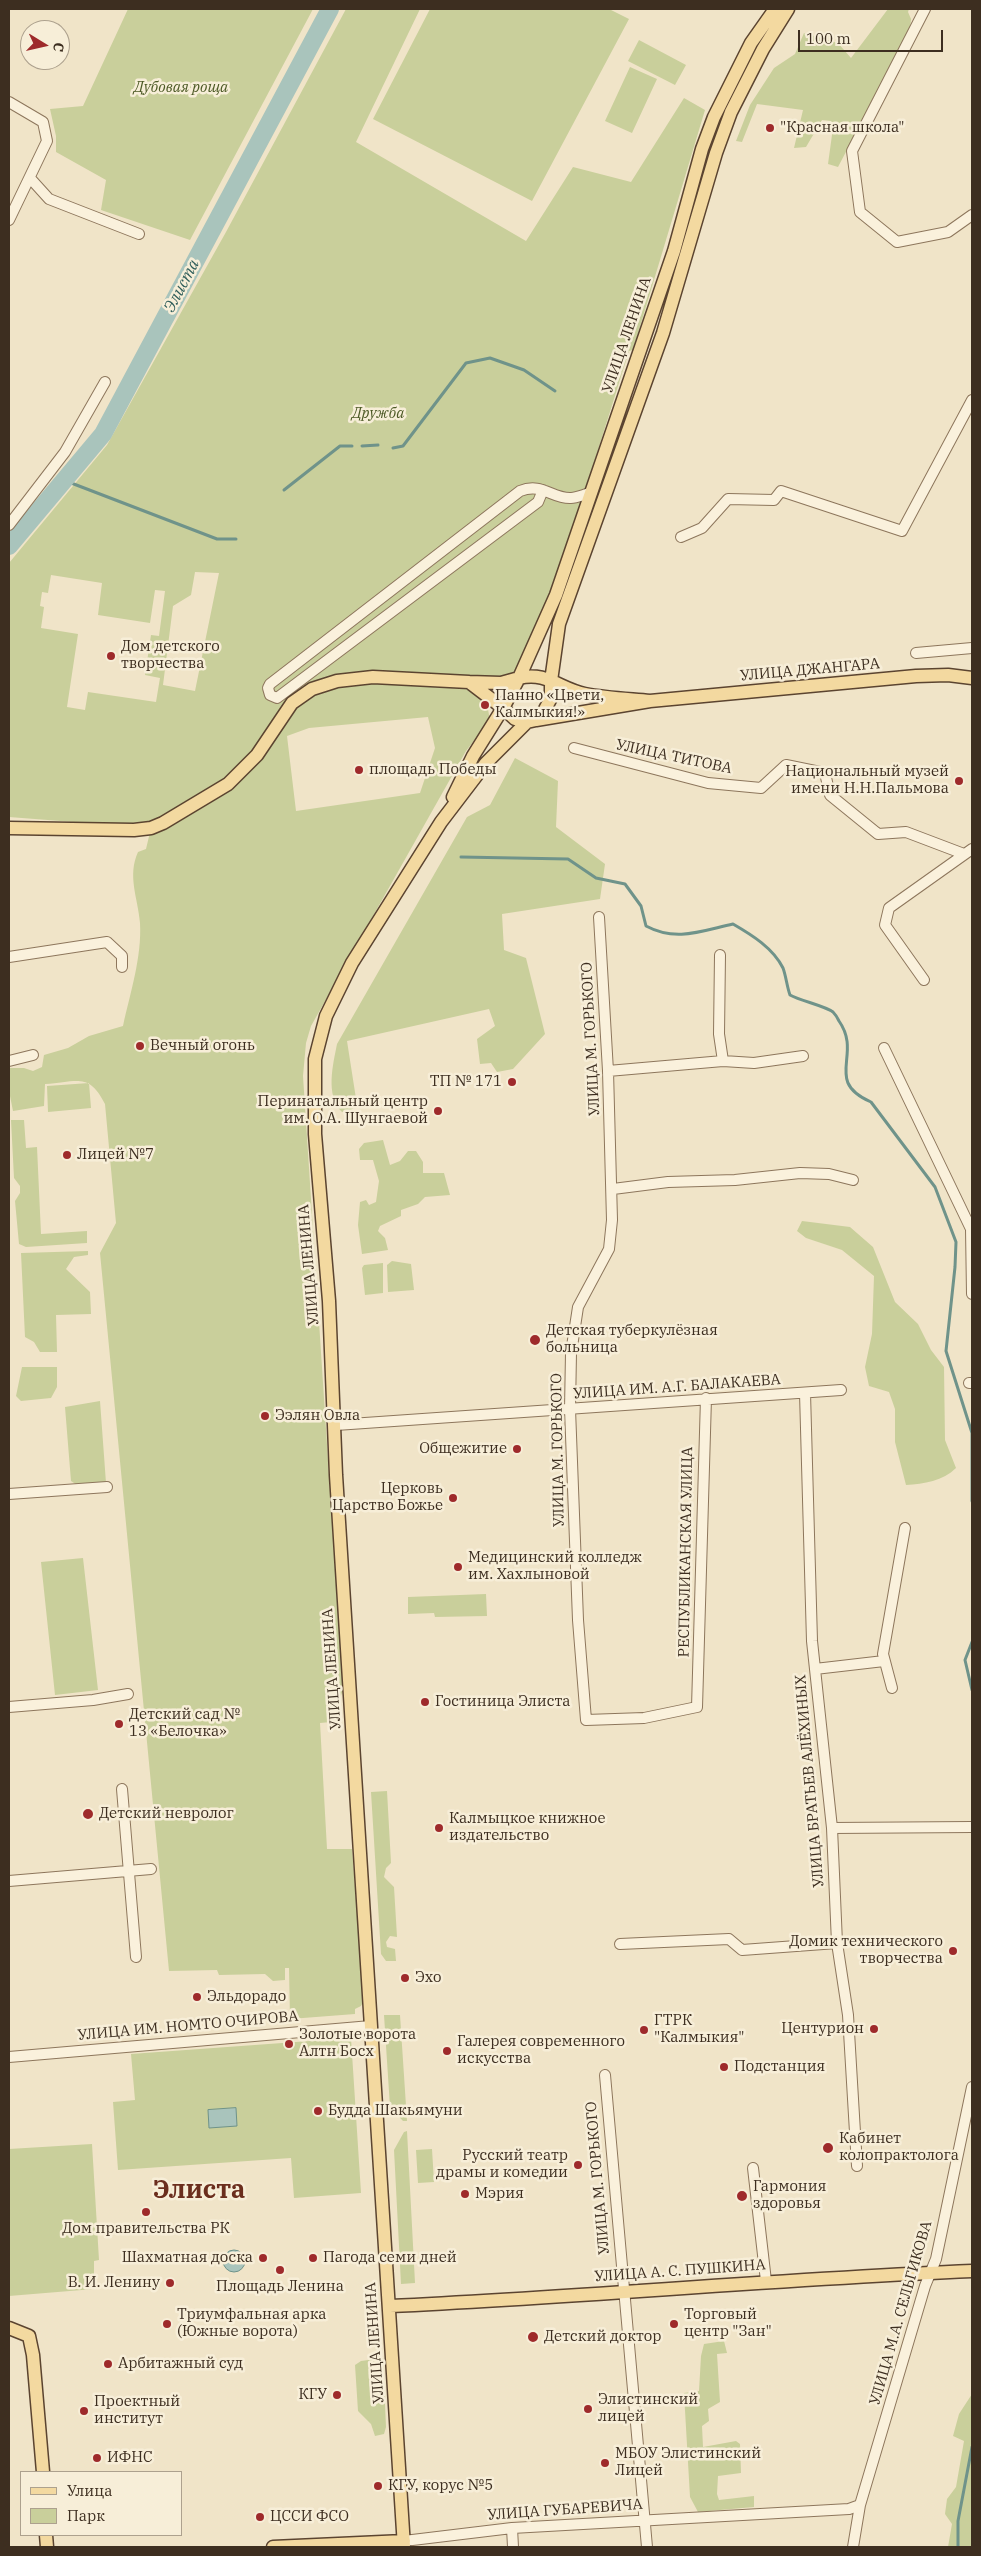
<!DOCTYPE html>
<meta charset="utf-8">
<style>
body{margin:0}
#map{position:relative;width:981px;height:2556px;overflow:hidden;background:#f0e4c8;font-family:"IBM Plex Serif",serif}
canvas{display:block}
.frame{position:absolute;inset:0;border:10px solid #3d2e20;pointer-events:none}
.legend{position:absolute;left:20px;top:2471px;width:162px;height:65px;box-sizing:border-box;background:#f7eed8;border:1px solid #ada18e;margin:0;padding:6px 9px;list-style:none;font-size:15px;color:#3d2e20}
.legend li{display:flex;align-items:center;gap:10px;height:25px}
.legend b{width:25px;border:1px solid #ada18e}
.north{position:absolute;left:20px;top:20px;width:50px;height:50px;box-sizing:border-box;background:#f7eed8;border:1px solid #ada18e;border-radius:50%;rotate:99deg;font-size:14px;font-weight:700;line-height:20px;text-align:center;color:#3d2e20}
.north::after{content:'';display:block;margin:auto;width:18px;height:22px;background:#9e2a2b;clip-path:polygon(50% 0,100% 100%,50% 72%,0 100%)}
.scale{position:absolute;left:798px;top:30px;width:145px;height:22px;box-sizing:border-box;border:2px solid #3d2e20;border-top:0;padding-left:6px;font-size:15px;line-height:18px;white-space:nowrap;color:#3d2e20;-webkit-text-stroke:4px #f7eed8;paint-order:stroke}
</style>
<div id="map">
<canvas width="981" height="2556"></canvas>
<div class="frame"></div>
<ul class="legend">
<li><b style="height:6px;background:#f3d9a0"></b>Улица</li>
<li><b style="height:14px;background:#c9cf9b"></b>Парк</li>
</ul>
<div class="north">С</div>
<div class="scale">100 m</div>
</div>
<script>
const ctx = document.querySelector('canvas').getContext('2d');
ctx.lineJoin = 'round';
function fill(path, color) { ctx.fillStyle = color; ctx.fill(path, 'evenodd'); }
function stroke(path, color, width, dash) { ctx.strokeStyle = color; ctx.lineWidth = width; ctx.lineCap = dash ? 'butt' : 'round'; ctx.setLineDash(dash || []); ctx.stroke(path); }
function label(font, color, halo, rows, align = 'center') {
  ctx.font = font + ' "IBM Plex Serif",serif'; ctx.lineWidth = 5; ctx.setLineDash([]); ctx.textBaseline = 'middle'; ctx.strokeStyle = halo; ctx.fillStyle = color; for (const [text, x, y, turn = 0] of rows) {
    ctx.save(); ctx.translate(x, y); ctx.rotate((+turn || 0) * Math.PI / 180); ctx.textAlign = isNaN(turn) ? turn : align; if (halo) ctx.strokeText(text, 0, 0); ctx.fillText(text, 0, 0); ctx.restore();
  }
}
const green = new Path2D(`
 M 128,9 L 313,9 L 190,240 L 101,210 L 106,180 L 56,152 L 56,136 L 50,109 L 83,106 Z
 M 346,9 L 420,9 L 356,142 L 526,241 L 573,167 L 631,182 L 684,98 L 705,110 L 633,350 L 629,351 L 556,584 L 516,674 L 492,678 L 433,673 L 433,683 L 470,687 L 486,699 L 490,720 L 466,751 L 311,1026 L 306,1043 L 303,1076 L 343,1690 L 331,1722 L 320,1723 L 327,1849 L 352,1849 L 364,2000 L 361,2006 L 355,2009 L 355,2014 L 290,2019 L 289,1968 L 285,1968 L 285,1980 L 273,1981 L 265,1974 L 219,1975 L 217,1970 L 169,1971 L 100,1253 L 116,1223 L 105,1104 C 89,1072 77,1082 45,1084 L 44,1106 L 13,1111 L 9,1091 L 10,1068 L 24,1068 L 33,1071 L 42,1067 L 44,1055 L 68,1048 L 89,1036 L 123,1026 C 130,994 142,957 140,923 C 138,898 127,876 138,852 L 146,849 L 151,828 L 9,817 L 9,563 L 107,445 L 226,232 ZM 195,572 L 219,573 L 195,691 L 163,685 L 173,606 L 191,595 ZM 51,575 L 102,583 L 98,615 L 150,623 L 155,590 L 165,591 L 159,636 L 151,635 L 145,675 L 160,678 L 156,702 L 88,692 L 85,710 L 67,707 L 78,634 L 41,628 L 44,607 L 40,606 L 42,592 L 48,593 ZM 428,717 L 435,748 L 420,793 L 296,811 L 287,736 L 309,728 Z
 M 430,9 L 609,9 L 629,19 L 532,201 L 373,119 Z
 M 888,9 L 909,9 L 908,12 L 911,19 L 910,30 L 838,167 L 828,164 L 832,135 L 831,121 L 822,120 L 806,147 L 794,148 L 803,110 L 757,104 L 742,142 L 736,141 L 750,105 L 774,68 L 795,54 L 804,33 L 838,43 L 851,58 Z
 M 639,40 L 686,65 L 675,85 L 628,61 Z
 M 630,67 L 657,79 L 632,133 L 605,121 Z
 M 515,758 L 558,781 L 556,827 L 605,864 L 600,899 L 502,914 L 504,950 L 526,958 L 545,1034 L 513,1069 L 497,1072 L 491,1063 L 480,1064 L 477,1039 L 495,1026 L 489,1009 L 347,1041 L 357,1105 L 351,1110 L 342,1112 C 325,1095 333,1065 337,1044 L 467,817 L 490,805 Z
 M 89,1083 L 91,1108 L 48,1112 L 47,1086 Z
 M 11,1120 L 24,1120 L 26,1148 L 37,1147 L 41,1234 L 87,1231 L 87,1243 L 26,1247 L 19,1244 L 15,1201 L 20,1193 L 20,1186 L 14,1178 Z
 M 383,1140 L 390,1165 L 400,1161 L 408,1151 L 416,1151 L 423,1162 L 423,1173 L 444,1173 L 450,1195 L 425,1197 L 418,1204 L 401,1210 L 401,1216 L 380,1226 L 378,1231 L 385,1238 L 388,1250 L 362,1254 L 358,1225 L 360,1202 L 366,1200 L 369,1205 L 376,1202 L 379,1181 L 373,1160 L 360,1160 L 359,1149 L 364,1143 Z
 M 802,1221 L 850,1227 L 873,1247 L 895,1302 L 918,1324 L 931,1350 L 944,1367 L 945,1440 L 956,1468 C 943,1481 924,1484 906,1485 L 895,1442 L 895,1409 L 889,1392 L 869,1386 L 865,1367 L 872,1334 L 874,1276 L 842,1250 L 806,1238 L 797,1231 Z
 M 88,1251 L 88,1255 L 74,1257 L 66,1269 L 90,1292 L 91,1314 L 56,1315 L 57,1352 L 40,1352 L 34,1342 L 25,1337 L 21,1253 Z
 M 392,1261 L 411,1264 L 414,1290 L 388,1292 L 387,1265 Z
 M 383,1263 L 383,1293 L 365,1295 L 362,1268 L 364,1265 Z
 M 22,1367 L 57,1367 L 57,1387 L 51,1398 L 21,1401 L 16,1396 Z
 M 100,1401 L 106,1483 L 77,1485 L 71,1481 L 65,1407 Z
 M 83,1558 L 98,1690 L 55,1695 L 41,1562 Z
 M 486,1594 L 487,1616 L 435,1617 L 434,1613 L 408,1614 L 408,1597 Z
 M 387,1791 L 391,1863 L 386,1868 L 384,1877 L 394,1887 L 397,1937 L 390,1936 L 386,1942 L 387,1947 L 395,1949 L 396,1961 L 386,1961 L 381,1954 L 371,1792 Z
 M 384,2015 L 400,2015 L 407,2121 L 403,2121 L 390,2107 Z
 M 351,2038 L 361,2193 L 294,2198 L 291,2158 L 118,2170 L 113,2102 L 135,2100 L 131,2054 Z
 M 407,2131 L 415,2283 L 401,2284 L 394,2150 L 404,2132 Z
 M 92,2144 L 99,2260 L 94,2261 L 94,2289 L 9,2296 L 9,2149 Z
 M 432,2149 L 434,2182 L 418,2183 L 416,2150 Z
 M 724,2341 L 727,2353 L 717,2354 L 720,2402 L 708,2409 L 709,2421 L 702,2426 L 703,2447 L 736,2441 L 740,2444 L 741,2473 L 718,2476 L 717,2494 L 719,2500 L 754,2496 L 754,2507 L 698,2512 L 690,2497 L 684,2393 L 699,2391 L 701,2356 L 704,2344 Z
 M 383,2358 L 386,2427 L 384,2434 L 375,2436 L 371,2424 L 358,2411 L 355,2365 L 361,2361 Z
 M 972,2394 L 972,2547 L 948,2547 L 952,2524 L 945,2514 L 947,2499 L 956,2487 L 964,2441 L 953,2436 L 959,2414 Z`);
const water = new Path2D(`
 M 236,2108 L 237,2126 L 209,2128 L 208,2110 Z
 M223 2261a11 11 0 1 1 22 0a11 11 0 1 1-22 0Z`);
const stream = new Path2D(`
 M 362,446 L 378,445
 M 393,448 L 403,446 L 466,363 L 490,358 L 524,370 L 555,391
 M 66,481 L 217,539 L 236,539
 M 284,490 L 340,446 L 352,446
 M 461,857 L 568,859 L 596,878 L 625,884 L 641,906 L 646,926 C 676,942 701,931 733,924 C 752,935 773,948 783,968 C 786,976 787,987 790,995 C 801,1001 825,1006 833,1012 C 835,1014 838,1019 839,1021 C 863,1055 823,1081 871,1102 L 935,1187 L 956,1242 L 955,1267 L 946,1351 L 972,1433 L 972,1501
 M 972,1642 L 965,1660 L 972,1690
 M 958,2547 L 958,2521 L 972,2447`);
const river = new Path2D(`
 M 9,546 L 103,434 L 330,9`);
const minor = new Path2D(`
 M 925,9 L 852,151 L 860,212 L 897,242 L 948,232 L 972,215
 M 9,102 L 43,122 L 47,141 L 9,220
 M 30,178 L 49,199 L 139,234
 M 543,490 L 538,502 L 277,698 L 270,695 L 268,688 L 270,684 L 520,491 C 542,482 552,499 571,498 C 577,498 585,494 591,493
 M 9,525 L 65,452 L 105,382
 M 681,537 L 702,528 L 728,499 L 774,500 L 781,491 L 902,531 L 972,400
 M 916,653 L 972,648
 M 574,748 L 708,783 L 761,788 L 786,765 L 825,773 L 830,795 L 878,834 L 906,832 L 964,854
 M 599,917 L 608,1071 L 612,1220 L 609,1249 L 578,1307 L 571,1353 L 570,1409 L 578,1620 L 586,1720 L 644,1718 L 697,1707 L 706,1398
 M 720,955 L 719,1034 L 723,1061
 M 9,957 L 107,942 L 122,956 L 122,967
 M 924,980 L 885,925 L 889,908 L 972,849
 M 884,1048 L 971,1229 L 972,1294
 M 9,1061 L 33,1055
 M 608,1071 L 723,1061 L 754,1063 L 803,1056
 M 613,1189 L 668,1182 L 735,1180 L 800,1173 L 829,1174 L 853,1180
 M 969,1383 L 972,1383
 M 805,1393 L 812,1641 L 832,1828 L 837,1943 L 848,2015 L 857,2166
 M 336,1425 L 841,1390
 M 9,1494 L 107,1487
 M 815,1669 L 884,1661
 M 892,1688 L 883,1654 L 905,1528
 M 9,1707 L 93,1700 L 128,1694
 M 122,1789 L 136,1957
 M 832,1828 L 972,1827
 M 9,1881 L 151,1869
 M 620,1944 L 729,1939 L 742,1950 L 837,1943
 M 9,2057 L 371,2026
 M 605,2075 L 647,2547
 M 753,2168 L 766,2281
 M 512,2528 L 513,2547
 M 404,2541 L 512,2528 L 849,2509 L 860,2505
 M 853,2547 L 860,2505 L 925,2286 L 936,2259 L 972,2087`);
const major = new Path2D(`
 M 650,701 C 629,699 606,698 585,694 C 560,689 546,671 519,678 L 503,708 L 515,719 L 527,722 L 536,720 L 543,713 L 551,698 L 551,681 L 559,624 L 663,333 L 716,153 L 731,112 L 763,49 L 788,9
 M 536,720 L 650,701 L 916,676 L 948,675 L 972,678
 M 453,797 L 473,756 L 503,708 L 469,682 L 501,683 L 519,678 L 556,595 L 674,251 L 702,149 L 714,117 L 751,43 L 775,9
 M 9,828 L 134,830 L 151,828 L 163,823 L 228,784 L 257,755 L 292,703 L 312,689 L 337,681 L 373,677 L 469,682
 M 390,2306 C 584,2297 778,2279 972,2271
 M 9,2328 L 29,2336 L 33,2355 L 43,2472
 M 46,2535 L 47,2547
 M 273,2547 L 404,2541
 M 404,2547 L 336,1475 L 329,1301 L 315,1134 L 315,1059 L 326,1016 L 352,963 L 441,822 L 486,763 L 527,722`);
const markers = [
 [770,128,5,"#9e2a2b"],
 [111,656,5,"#9e2a2b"],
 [485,705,5,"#9e2a2b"],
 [359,770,5,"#9e2a2b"],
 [959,781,5,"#9e2a2b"],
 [140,1046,5,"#9e2a2b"],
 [512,1082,5,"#9e2a2b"],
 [438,1111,5,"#9e2a2b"],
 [67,1155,5,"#9e2a2b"],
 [535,1340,6,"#9e2a2b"],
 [265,1416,5,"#9e2a2b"],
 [517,1449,5,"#9e2a2b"],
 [453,1498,5,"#9e2a2b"],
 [458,1567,5,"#9e2a2b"],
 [425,1702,5,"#9e2a2b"],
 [119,1724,5,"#9e2a2b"],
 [88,1814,6,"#9e2a2b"],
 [439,1828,5,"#9e2a2b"],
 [953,1951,5,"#9e2a2b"],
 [405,1978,5,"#9e2a2b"],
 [197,1997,5,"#9e2a2b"],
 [874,2029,5,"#9e2a2b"],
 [644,2030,5,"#9e2a2b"],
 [289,2044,5,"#9e2a2b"],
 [447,2051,5,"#9e2a2b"],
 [724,2067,5,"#9e2a2b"],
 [318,2111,5,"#9e2a2b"],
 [828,2148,6,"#9e2a2b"],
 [578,2165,5,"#9e2a2b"],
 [465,2194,5,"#9e2a2b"],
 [742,2196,6,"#9e2a2b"],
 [146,2212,5,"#9e2a2b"],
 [263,2258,5,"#9e2a2b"],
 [313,2258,5,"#9e2a2b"],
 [280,2270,5,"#9e2a2b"],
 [170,2283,5,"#9e2a2b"],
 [167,2324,5,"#9e2a2b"],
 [674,2324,5,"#9e2a2b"],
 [533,2337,6,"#9e2a2b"],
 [108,2364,5,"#9e2a2b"],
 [337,2395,5,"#9e2a2b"],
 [588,2409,5,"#9e2a2b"],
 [84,2411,5,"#9e2a2b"],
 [97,2458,5,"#9e2a2b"],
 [605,2463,5,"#9e2a2b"],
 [378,2486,5,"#9e2a2b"],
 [260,2517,5,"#9e2a2b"]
];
const parkNames = [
 ["Дубовая роща",181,88],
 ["Дружба",378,414]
];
const poiNames = [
 ["\"Красная школа\"",780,128],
 ["Дом детского",121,647],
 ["творчества",121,664],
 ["Панно «Цвети,",495,696],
 ["Калмыкия!»",495,713],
 ["площадь Победы",369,770],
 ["Национальный музей",949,772,"right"],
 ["имени Н.Н.Пальмова",949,789,"right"],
 ["Вечный огонь",150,1046],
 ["ТП № 171",502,1082,"right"],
 ["Перинатальный центр",428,1102,"right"],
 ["им. О.А. Шунгаевой",428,1119,"right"],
 ["Лицей №7",77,1155],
 ["Детская туберкулёзная",546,1331],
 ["больница",546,1348],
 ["Ээлян Овла",275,1416],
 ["Общежитие",507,1449,"right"],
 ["Церковь",443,1489,"right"],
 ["Царство Божье",443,1506,"right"],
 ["Медицинский колледж",468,1558],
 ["им. Хахлыновой",468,1575],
 ["Гостиница Элиста",435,1702],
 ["Детский сад №",129,1715],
 ["13 «Белочка»",129,1732],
 ["Детский невролог",99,1814],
 ["Калмыцкое книжное",449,1819],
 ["издательство",449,1836],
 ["Домик технического",943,1942,"right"],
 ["творчества",943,1959,"right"],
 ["Эхо",415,1978],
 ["Эльдорадо",207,1997],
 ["ГТРК",654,2021],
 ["\"Калмыкия\"",654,2038],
 ["Центурион",864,2029,"right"],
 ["Золотые ворота",299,2035],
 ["Алтн Босх",299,2052],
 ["Галерея современного",457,2042],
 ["искусства",457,2059],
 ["Подстанция",734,2067],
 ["Будда Шакьямуни",328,2111],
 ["Кабинет",839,2139],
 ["колопрактолога",839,2156],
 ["Русский театр",568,2156,"right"],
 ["драмы и комедии",568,2173,"right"],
 ["Гармония",753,2187],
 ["здоровья",753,2204],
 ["Мэрия",475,2194],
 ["Дом правительства РК",146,2229,"center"],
 ["Шахматная доска",253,2258,"right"],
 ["Пагода семи дней",323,2258],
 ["В. И. Ленину",160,2283,"right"],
 ["Площадь Ленина",280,2287,"center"],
 ["Триумфальная арка",177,2315],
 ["(Южные ворота)",177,2332],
 ["Торговый",684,2315],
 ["центр \"Зан\"",684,2332],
 ["Детский доктор",544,2337],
 ["Арбитажный суд",118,2364],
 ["КГУ",327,2395,"right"],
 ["Элистинский",598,2400],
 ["лицей",598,2417],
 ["Проектный",94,2402],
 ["институт",94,2419],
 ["МБОУ Элистинский",615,2454],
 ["Лицей",615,2471],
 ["ИФНС",107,2458],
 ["КГУ, корус №5",388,2486],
 ["ЦССИ ФСО",270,2517]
];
const streetNames = [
 ["УЛИЦА ЛЕНИНА",627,335,-71],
 ["УЛИЦА ДЖАНГАРА",810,670,-5],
 ["УЛИЦА ТИТОВА",674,757,12],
 ["УЛИЦА М. ГОРЬКОГО",591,1039,-93],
 ["УЛИЦА ЛЕНИНА",309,1265,-95],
 ["УЛИЦА ИМ. А.Г. БАЛАКАЕВА",677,1387,-4],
 ["УЛИЦА М. ГОРЬКОГО",558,1450,-91],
 ["РЕСПУБЛИКАНСКАЯ УЛИЦА",686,1552,-89],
 ["УЛИЦА ЛЕНИНА",332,1669,-94],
 ["УЛИЦА БРАТЬЕВ АЛЁХИНЫХ",810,1781,-95],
 ["УЛИЦА ИМ. НОМТО ОЧИРОВА",188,2026,-5],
 ["УЛИЦА М. ГОРЬКОГО",598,2178,-95],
 ["УЛИЦА А. С. ПУШКИНА",680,2271,-4],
 ["УЛИЦА М.А. СЕЛЬГИКОВА",901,2313,-74],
 ["УЛИЦА ЛЕНИНА",375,2343,-94],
 ["УЛИЦА ГУБАРЕВИЧА",565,2510,-4]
];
const waterNames = [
 ["Элиста",182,286,-62]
];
const townNames = [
 ["Элиста",199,2191]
];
fill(green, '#c9cf9b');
fill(water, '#a9c4bc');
stroke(water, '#6f938a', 1);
stroke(stream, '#6f938a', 3);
stroke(river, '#a9c4bc', 18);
stroke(minor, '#8d765c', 12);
stroke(major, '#5b4430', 15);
stroke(minor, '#faf1dc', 10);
stroke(major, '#f3d9a0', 12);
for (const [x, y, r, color] of markers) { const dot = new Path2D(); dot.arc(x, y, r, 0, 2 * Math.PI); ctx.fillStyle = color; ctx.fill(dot); stroke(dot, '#f7eed8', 2); }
label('italic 15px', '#4d5a26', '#f7eed8', parkNames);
label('15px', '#3d2e20', '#f7eed8', poiNames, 'left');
label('15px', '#3d2e20', '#f7eed8', streetNames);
label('italic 16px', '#2f5d5a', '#f7eed8', waterNames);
label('bold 25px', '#6b2e1e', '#f7eed8', townNames);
</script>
